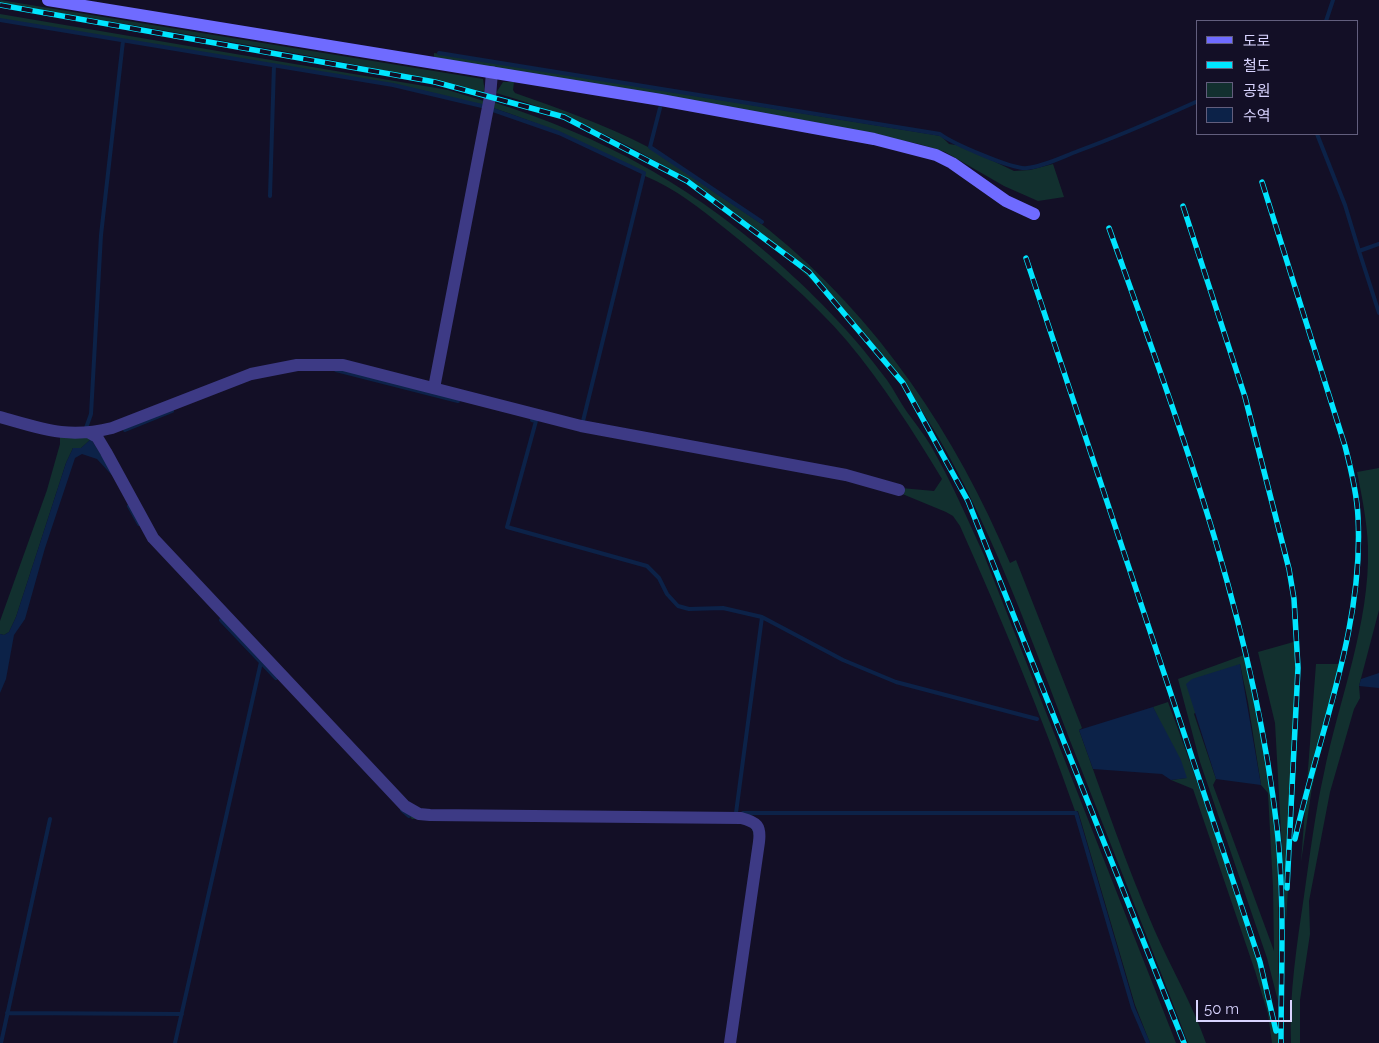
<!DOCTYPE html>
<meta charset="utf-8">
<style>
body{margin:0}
#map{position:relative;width:1379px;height:1043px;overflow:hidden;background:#130f26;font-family:Raleway,"Noto Sans KR",sans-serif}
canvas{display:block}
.legend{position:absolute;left:1196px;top:20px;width:162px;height:115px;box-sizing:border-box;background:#130f26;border:1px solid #625e7d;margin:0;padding:6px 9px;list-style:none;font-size:15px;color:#d9d4ff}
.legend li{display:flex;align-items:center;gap:10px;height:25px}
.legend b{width:25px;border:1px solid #625e7d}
.scale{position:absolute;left:1196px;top:1000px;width:96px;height:22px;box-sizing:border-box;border:2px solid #d9d4ff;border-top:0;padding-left:6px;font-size:15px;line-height:18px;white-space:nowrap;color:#d9d4ff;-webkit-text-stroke:4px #130f26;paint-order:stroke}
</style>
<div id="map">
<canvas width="1379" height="1043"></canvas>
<ul class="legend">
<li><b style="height:6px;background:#6f6bff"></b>도로</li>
<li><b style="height:6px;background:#00e5ff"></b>철도</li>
<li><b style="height:14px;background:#12302f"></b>공원</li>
<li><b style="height:14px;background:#0c2248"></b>수역</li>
</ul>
<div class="scale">50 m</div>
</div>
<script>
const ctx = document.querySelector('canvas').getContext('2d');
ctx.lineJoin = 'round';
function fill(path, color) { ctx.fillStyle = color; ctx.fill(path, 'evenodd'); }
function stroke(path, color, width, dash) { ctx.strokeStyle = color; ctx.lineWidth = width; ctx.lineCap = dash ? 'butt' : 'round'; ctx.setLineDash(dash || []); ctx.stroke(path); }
const green = new Path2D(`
 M 0,0 L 483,79 L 485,92 C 325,55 163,31 1,3 Z
 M 0,14 L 448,90 L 484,101 L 483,105 L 393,84 L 0,19 Z
 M 434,53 L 941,136 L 949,144 L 962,146 L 1014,171 L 1030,170 L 1053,164 L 1064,197 L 1038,201 L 1004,186 L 945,152 L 919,144 L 808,121 L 434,59 Z
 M 503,82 L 514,82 L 513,90 L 515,93 C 560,109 606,125 648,147 C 670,159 690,175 710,189 C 730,203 751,215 769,230 C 878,318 956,435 1010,563 L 1016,560 L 1082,728 L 1079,730 C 1103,797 1126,864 1154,929 C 1171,968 1192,1003 1206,1043 L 1188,1043 C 1149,941 1109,840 1069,738 C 1032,641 996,540 945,449 C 914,393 873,343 829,298 C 736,201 624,130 496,93 Z
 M 493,102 C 546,119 596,139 645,167 C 732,215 829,300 887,380 C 894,390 900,402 907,412 C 915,423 924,434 931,446 C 951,481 967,518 984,555 L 1176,1043 L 1150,1043 L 1135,1005 L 1078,811 L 1075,811 C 1041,714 1002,620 960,526 L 953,516 L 946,512 L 900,493 L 901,488 L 934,491 L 942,479 C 913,431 883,384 847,341 C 812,300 769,264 727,230 C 702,210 675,188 645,176 L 645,173 C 595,148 544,124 490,107 Z
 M 60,437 L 92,438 L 98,442 L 152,539 L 404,808 L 418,816 L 431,817 L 743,820 C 752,823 756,827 757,836 L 728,1043 L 726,1043 L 754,837 C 753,828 750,825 742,821 L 412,819 L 152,541 C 131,513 114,460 91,439 L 81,448 L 73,448 L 66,463 L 16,617 L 9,632 L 4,635 L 0,634 L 0,621 L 47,490 L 60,444 Z
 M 1379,468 L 1379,610 L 1359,686 L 1360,698 L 1354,709 L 1330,792 L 1309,901 L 1310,934 L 1300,1000 L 1300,1043 L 1291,1043 C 1289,994 1297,944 1304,896 C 1310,855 1315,813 1324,773 C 1339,699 1370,624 1368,547 C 1367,521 1362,497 1357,472 Z
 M 1297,641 L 1297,738 L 1286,922 L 1275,723 L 1258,652 Z
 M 1244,655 C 1255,700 1266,746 1272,792 C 1280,861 1279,932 1278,1001 L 1267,958 L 1200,762 L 1178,679 ZM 1240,664 L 1248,702 L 1261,785 L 1268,793 L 1273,887 L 1274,951 L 1213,785 L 1216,779 L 1194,714 Z
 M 1316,664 L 1343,664 L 1312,787 L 1301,862 Z
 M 1168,702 C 1192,765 1213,829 1235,893 C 1252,942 1273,991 1279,1043 L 1272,1043 L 1268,1014 L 1255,971 L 1193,789 L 1171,780 L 1186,778 L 1153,707 Z`);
const water = new Path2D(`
 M 91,439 L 119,483 L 97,459 L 82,454 L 75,458 L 45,548 L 25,619 L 14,635 L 6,679 L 0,693 L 0,634 L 4,635 L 9,632 L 16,617 L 66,463 L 73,448 L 81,448 Z
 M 1240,664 L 1261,785 L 1216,779 L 1186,684 L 1192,679 Z
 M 1379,673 L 1379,688 L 1359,686 L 1361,679 Z
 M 1153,707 L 1181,760 L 1187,778 L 1171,780 L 1162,774 L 1093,769 L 1079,730 Z`);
const stream = new Path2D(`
 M 0,20 L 393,85 L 482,106
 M 1326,21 L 1333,0
 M 439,53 L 940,134 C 952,143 1013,170 1027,168 C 1045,166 1062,157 1078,151 C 1119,136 1158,119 1198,101
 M 660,108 L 650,147 L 762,222
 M 493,110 L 559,133 L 644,173 L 583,421
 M 1317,134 L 1345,205 L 1359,251
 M 270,196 L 274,65
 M 1379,244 L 1359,251 L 1379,313
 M 336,370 L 458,401
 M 532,420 L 536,421 L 507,527 L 647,566 L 659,578 L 667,594 L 678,606 L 689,609 L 723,608 L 762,617 L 843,660 L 896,682 L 1037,719
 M 86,428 L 91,414 L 101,235 L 123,41
 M 125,430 L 172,411
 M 129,506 L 139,524
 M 221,620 L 276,678
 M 402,810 L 409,816
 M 736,813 L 762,617
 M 743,813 L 1076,813 L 1133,1008 L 1148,1043
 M 7,1013 L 182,1014
 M 1,1043 L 50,819
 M 175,1043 L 261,662`);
const street = new Path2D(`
 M 434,388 L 490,97 L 492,72
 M 0,417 C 43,429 67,439 112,428 L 251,374 L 297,365 L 343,365 L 581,426 L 846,475 L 899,490
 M 90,433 L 97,437 L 106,452 L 153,538 L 405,806 L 419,814 L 430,815 L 741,818 C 757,822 761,826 759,842 L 730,1043`);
const secondary = new Path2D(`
 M 48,0 L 661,100 L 874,139 L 936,155 L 952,163 L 1006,201 L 1034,214`);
const rail = new Path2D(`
 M 0,5 L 435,82 L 564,117 L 687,181 L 809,272 L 903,383 L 968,501 L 1184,1043
 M 1262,182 L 1345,446 C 1351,469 1357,493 1358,517 C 1364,627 1319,733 1295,839
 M 1183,206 L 1245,397 L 1289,569 L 1294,599 L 1298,668 L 1287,888
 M 1109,228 C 1179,424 1253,620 1277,828 C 1285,899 1281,972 1281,1043
 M 1026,258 L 1260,962 L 1276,1031`);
fill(green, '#12302f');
fill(water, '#0c2248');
stroke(stream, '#0c2248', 4);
stroke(street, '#3d3a85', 12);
stroke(secondary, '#6f6bff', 12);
stroke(rail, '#00e5ff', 5.5);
stroke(rail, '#130f26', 4, [11]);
</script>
